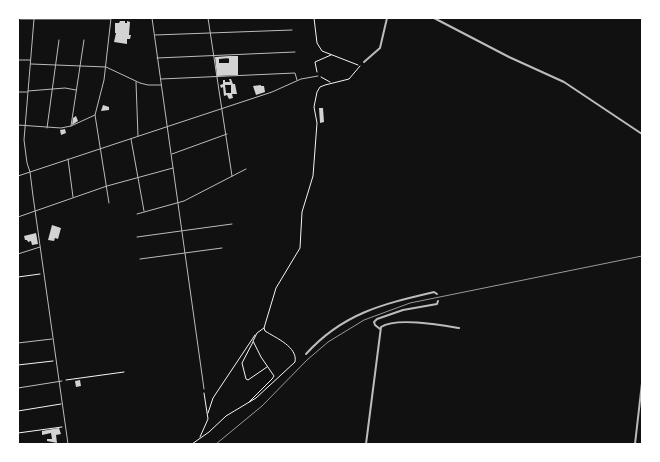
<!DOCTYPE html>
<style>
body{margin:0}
#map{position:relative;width:660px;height:462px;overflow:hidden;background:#111;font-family:Lora,serif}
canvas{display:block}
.frame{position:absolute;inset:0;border:19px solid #fff;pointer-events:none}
</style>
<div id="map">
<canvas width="660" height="462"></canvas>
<div class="frame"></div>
</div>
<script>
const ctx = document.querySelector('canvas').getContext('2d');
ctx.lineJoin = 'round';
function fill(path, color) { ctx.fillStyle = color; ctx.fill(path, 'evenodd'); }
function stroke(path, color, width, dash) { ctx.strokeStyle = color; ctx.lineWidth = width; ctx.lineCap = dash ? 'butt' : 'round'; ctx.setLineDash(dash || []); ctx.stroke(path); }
const building = new Path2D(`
 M 120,21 L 125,21 L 125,23 L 127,23 L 127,21 L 130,22 L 129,35 L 131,35 L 130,39 L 127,39 L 127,44 L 114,42 L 116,33 L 115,33 L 115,23 L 119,23 Z
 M 229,56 L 238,56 L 238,75 L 217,76 L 215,57 L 229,56 L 229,58 L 219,59 L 219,63 L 229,63 Z
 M 229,79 L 231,79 L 233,84 L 235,84 L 237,94 L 232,94 L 233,98 L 229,99 L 227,95 L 224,96 L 223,87 L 221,88 L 220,85 L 223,84 L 223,80 L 225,80 L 225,82 L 230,82 ZM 225,85 L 231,85 L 231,93 L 226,93 Z
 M 261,85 L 261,86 L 264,86 L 265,92 L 256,95 L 253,86 Z
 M 103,105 L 109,107 L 109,110 L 101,111 Z
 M 319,108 L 323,108 L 324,122 L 320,123 Z
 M 76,116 L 78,121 L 72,125 L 73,118 Z
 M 65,129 L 66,133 L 61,135 L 60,130 Z
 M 52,225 L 61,228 L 58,239 L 55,238 L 54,241 L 48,240 Z
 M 36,233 L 38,244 L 32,245 L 31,241 L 28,242 L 27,240 L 25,240 L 24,236 Z
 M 80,380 L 81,386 L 76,387 L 75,381 Z
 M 59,428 L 61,434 L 56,435 L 57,443 L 47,441 L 47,439 L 52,439 L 51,433 L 42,435 L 42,431 Z`);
const path = new Path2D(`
 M 314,18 L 317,43 L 322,51 L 358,65
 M 317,72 L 315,62 L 331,55
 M 321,77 L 330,82
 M 18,277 L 40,274
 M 253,342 L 242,363 L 246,379 L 248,380 L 267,367
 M 18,365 L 53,361
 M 66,380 L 124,372
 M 249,402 L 272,379 L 274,376 L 261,357 L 253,341 L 257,333 L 264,328
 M 18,411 L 61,404
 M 208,413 L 213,398 L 255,335
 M 18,433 L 62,427
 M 200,437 L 208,419 L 204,393
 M 192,444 L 209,432 L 226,416 L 256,398 L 295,362 C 298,347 276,338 265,331 L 264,328 L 276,288 L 300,248 L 302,212 L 313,176 L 317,123 L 314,107 L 317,92 L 320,87 L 325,85 L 349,79 L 360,66`);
const pedestrian = new Path2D(`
 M 20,18 L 20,19 L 110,19
 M 152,18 L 204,389
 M 208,18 L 232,176
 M 34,19 L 24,140 L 27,163 L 30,172 L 33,196 L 68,444
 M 155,35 L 292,30
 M 157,58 L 295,52
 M 18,60 L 30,60
 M 31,64 L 106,67 L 140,83 L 148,85 L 161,85
 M 161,79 L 295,73 L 297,80
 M 136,82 L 138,136
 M 28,91 L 65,88 L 76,90
 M 18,92 L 27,92
 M 18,125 L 61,128 L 71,126 L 95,115
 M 71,126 L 84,40
 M 47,128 L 59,40
 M 131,139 L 144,211
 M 172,154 L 227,134
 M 68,159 L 73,197
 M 18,176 L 272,92 L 301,79 L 318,76
 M 109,203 L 95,115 L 104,80 L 111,18
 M 137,214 L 184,201 L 246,169
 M 18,217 L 107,186 L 173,168
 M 137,237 L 232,224
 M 18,254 L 40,247
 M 140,259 L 222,248
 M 18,343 L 52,339
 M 18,388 L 62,381`);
const minor = new Path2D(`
 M 434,18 L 509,57 L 564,82 L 642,134
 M 364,62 L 380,48 L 387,18
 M 380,329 L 375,325 L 374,322 L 377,319 L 403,310 L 437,304 L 438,301
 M 306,354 C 343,313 383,304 434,292 L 437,294
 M 366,444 L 381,327 C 396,317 441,325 459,328
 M 635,444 L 642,383`);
const rail = new Path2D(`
 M 216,444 L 262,406 L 307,360 L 328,342 L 364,320 L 410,303 L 642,256`);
fill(building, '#d3d3d3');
stroke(path, '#f5f5f5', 1);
stroke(pedestrian, '#bcbcbc', 1);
stroke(minor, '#bcbcbc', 2);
stroke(rail, '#9a9a9a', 1);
</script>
